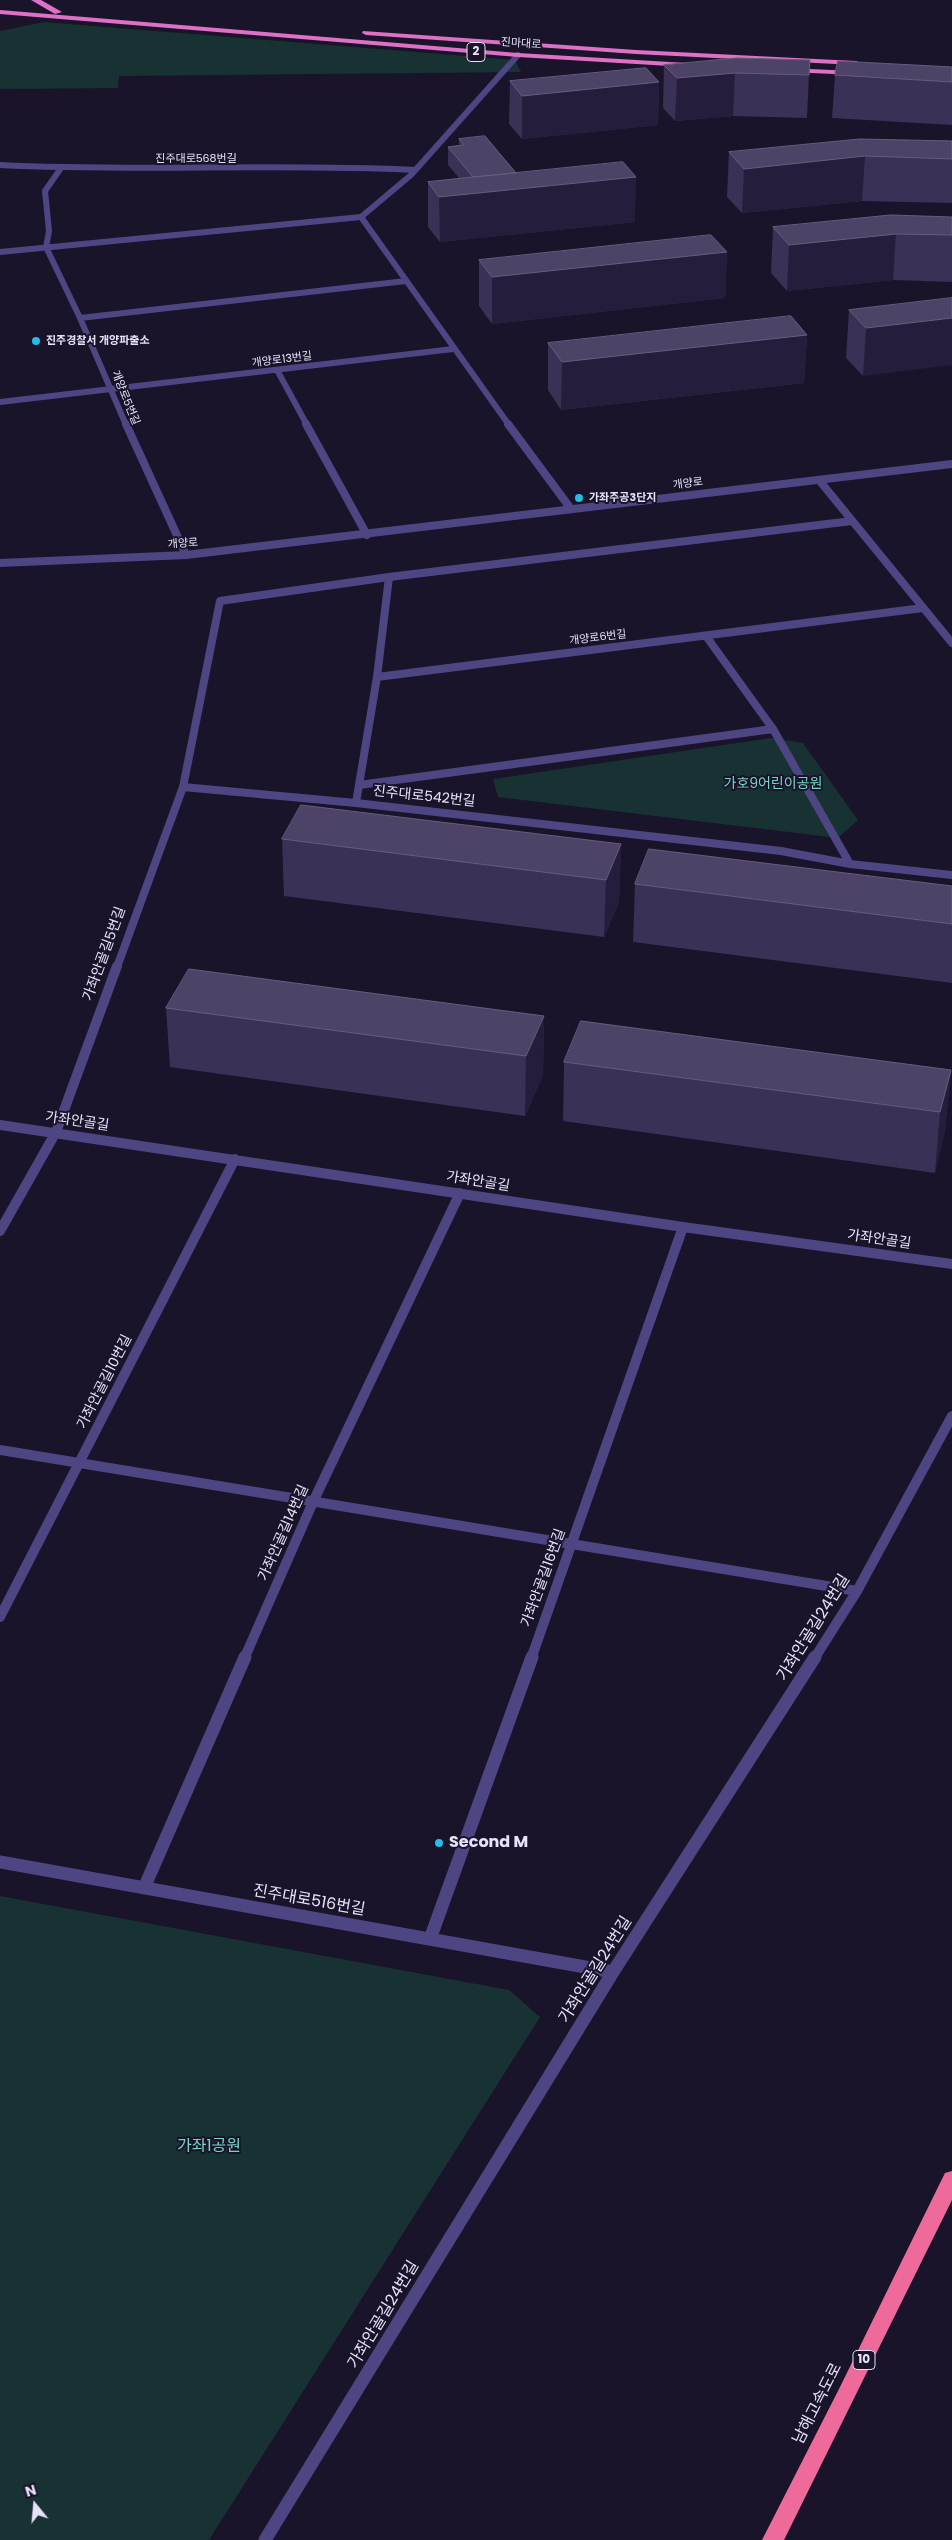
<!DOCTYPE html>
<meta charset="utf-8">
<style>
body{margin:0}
#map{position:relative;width:952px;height:2540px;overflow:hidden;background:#1a142a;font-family:Poppins,sans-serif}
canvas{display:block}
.north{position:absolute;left:10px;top:2480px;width:50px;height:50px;-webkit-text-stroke:4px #1a142a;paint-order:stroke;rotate:343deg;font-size:14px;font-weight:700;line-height:20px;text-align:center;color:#e7e1fb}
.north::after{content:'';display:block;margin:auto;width:18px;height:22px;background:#e7e1fb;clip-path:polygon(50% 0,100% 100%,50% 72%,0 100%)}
</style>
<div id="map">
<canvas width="952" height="2540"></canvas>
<div class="north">N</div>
</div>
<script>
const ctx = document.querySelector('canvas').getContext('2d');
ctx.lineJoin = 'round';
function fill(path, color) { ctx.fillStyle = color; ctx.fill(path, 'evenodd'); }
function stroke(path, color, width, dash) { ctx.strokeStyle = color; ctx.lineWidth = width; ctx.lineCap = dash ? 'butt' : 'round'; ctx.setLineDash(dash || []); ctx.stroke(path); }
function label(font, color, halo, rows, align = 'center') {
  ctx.font = font + ' Poppins,"Noto Sans KR",sans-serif'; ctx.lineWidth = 4; ctx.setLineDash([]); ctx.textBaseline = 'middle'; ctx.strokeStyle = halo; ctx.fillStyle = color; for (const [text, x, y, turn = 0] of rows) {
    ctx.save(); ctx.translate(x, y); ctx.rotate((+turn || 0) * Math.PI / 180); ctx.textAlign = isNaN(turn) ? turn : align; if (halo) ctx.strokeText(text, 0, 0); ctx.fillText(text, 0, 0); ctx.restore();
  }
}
const green = new Path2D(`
 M 44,22 L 515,60 L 521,72 L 119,76 L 118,88 L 0,89 L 0,31 Z
 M 771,738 L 803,743 L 858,820 L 838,838 L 498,797 L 493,779 Z
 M 0,1896 L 509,1990 L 540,2017 L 209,2540 L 0,2540 Z`);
const minorFar3 = new Path2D(`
 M 0,165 C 138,172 277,163 415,170
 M 61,168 L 45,191 L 49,231 L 46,247 L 80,318 L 126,425
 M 361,217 L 509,425
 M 0,252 L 361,217 L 411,175 L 518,55
 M 80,318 L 406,281
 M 277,370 L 307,425
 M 0,402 L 453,349`);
const minorFar2 = new Path2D(`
 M 126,424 L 186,555
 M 306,424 L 367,535
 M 508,424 L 571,509
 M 819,480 L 952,643
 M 706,636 L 773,729 L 850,864
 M 377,677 L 923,608
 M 359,785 L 773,729
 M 183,787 L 356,803 L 781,851 L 850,864 L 952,875
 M 356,803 L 377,677 L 389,577
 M 117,967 L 183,787 L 220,601 L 389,577 L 852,521`);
const minorFar1 = new Path2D(`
 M 0,1125 L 683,1227 L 952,1264
 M 0,1231 L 56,1132 L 117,966
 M 0,1450 L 857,1591
 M 0,1617 L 235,1159
 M 244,1659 L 313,1502 L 460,1193
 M 531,1659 L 683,1227
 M 814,1659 L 857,1591 L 952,1416`);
const minor = new Path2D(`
 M 0,1862 L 613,1972
 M 144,1888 L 245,1657
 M 430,1939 L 532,1657
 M 265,2540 L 613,1972 L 815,1657`);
const tertiary = new Path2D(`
 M 0,563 L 186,555 L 952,464`);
const trunk = new Path2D(`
 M 31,0 L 41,0 L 62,12 L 55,14 Z
 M 0,10 L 518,53 L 687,63 L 691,65 L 687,67 L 518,57 L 0,14 Z
 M 363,31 L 636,50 L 856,61 L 860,63 L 856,65 L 636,54 L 366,35 L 362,33 Z
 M 788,68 L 854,71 L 858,73 L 854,75 L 791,72 L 788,72 Z`);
const motorway = new Path2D(`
 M 952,2171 L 952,2200 L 784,2540 L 762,2540 L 839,2389 L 942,2179 L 945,2173 Z`);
const wall = new Path2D(`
 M 664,65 L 809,75 L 807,118 L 733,116 L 675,121 L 663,108 Z
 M 952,67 L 952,125 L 832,118 L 835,75 Z
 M 510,81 L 659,82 L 658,125 L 522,139 L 509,124 Z
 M 459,139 L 516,173 L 635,222 L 440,242 L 428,227 L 428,182 L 459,178 L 448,165 L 448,147 L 459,145 Z
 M 952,141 L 952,203 L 862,201 L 742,213 L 727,197 L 729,152 Z
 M 952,217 L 952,282 L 893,280 L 787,291 L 771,273 L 773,227 Z
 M 727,252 L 725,298 L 492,324 L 479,306 L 479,260 Z
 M 952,298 L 863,376 L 846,358 L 849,310 Z
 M 807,335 L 804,383 L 561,410 L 548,390 L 548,343 Z
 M 282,839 L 621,844 L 619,902 L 604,937 L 284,896 Z
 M 635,884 L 952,886 L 952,983 L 633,942 Z
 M 166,1008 L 544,1016 L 543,1075 L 525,1116 L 170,1067 Z
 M 564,1062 L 951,1070 L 945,1130 L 935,1173 L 563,1121 Z`);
const shadedWall = new Path2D(`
 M 735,73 L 733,116 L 675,121 L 677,78 Z
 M 659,82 L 658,125 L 522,139 L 522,96 Z
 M 865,156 L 862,201 L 742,213 L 744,169 Z
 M 636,177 L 635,222 L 440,242 L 439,197 Z
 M 896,234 L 893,280 L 787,291 L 789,245 Z
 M 727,252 L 725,298 L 492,324 L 492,277 Z
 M 952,318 L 952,365 L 863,376 L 866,328 Z
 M 807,335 L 804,383 L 561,410 L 562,362 Z
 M 621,844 L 619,902 L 604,937 L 606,880 Z
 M 544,1016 L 543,1075 L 525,1116 L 526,1056 Z
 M 951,1070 L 945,1130 L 935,1173 L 940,1112 Z`);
const building = new Path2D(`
 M 737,58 L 810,60 L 809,75 L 735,73 L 677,78 L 664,65 Z
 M 838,61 L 952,67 L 952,82 L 835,75 Z
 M 646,68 L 659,82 L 522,96 L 510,81 Z
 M 485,136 L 516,173 L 473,177 L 448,147 L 464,145 L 459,139 Z
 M 860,139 L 952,141 L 952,159 L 865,156 L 744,169 L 729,152 Z
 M 623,162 L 636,177 L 439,197 L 428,182 Z
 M 891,215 L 952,217 L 952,235 L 896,234 L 789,245 L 773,227 Z
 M 711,235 L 727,252 L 492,277 L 479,260 Z
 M 952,298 L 952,318 L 866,328 L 849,310 Z
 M 791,316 L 807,335 L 562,362 L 548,343 Z
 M 301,805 L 621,844 L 606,880 L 282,839 Z
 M 649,849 L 952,886 L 952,924 L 635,884 Z
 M 189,969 L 544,1016 L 526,1056 L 166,1008 Z
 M 581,1021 L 951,1070 L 940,1112 L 564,1062 Z`);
const markers = [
 [36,341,5,"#23bde5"],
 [579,498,5,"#23bde5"],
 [439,1843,5,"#23bde5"]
];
const farStreetnames = [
 ["진마대로",521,44,4],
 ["진주대로568번길",196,159],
 ["개양로13번길",282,360,-7],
 ["개양로5번길",125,398,68],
 ["개양로",688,484,-7],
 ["개양로",183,544,-4],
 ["개양로6번길",598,638,-7]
];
const farPoinames = [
 ["진주경찰서 개양파출소",46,341],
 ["가좌주공3단지",589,498]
];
const shields = [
 [476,52,18],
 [864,2360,22]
];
const shieldNames = [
 ["2",476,52],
 ["10",864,2360]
];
const parkNames = [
 ["가호9어린이공원",773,784]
];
const streetNames = [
 ["진주대로542번길",424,797,6],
 ["가좌안골길5번길",105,954,-70],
 ["가좌안골길",77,1122,8],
 ["가좌안골길",478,1182,9],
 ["가좌안골길",879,1240,8],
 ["가좌안골길10번길",105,1382,-63],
 ["가좌안골길14번길",284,1533,-66],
 ["가좌안골길16번길",544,1578,-70]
];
const nearStreetnames = [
 ["가좌안골길24번길",814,1628,-58],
 ["진주대로516번길",309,1901,10],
 ["가좌안골길24번길",596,1970,-58],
 ["가좌안골길24번길",384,2315,-59],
 ["남해고속도로",818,2404,-63]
];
const nearPoinames = [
 ["Second M",449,1843]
];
const nearParknames = [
 ["가좌1공원",209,2147]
];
fill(green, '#183133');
stroke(minorFar3, '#4e4583', 6);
stroke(minorFar2, '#4e4583', 8);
stroke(minorFar1, '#4e4583', 10);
stroke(minor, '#4e4583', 13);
stroke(tertiary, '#4e4583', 8);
fill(trunk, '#de70c5');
fill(motorway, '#ed6a9b');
fill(wall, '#3b3055');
fill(shadedWall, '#261d3d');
fill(building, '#4d4367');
stroke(building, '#665c7e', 1);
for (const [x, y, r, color] of markers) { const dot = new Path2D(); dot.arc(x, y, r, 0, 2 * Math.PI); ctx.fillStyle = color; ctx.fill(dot); stroke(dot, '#1a142a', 2); }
label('11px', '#e7e1fb', '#1a142a', farStreetnames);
label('bold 11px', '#e7e1fb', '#1a142a', farPoinames, 'left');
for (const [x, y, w] of shields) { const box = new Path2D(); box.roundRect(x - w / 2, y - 9.5, w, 19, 4); ctx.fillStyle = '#1a142a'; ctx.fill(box); stroke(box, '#e7e1fb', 1); }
label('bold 12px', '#e7e1fb', null, shieldNames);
label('14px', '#74d5c6', '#1a142a', parkNames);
label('14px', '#e7e1fb', '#1a142a', streetNames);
label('16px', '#e7e1fb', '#1a142a', nearStreetnames);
label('bold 16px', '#e7e1fb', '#1a142a', nearPoinames, 'left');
label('16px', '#74d5c6', '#1a142a', nearParknames);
</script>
